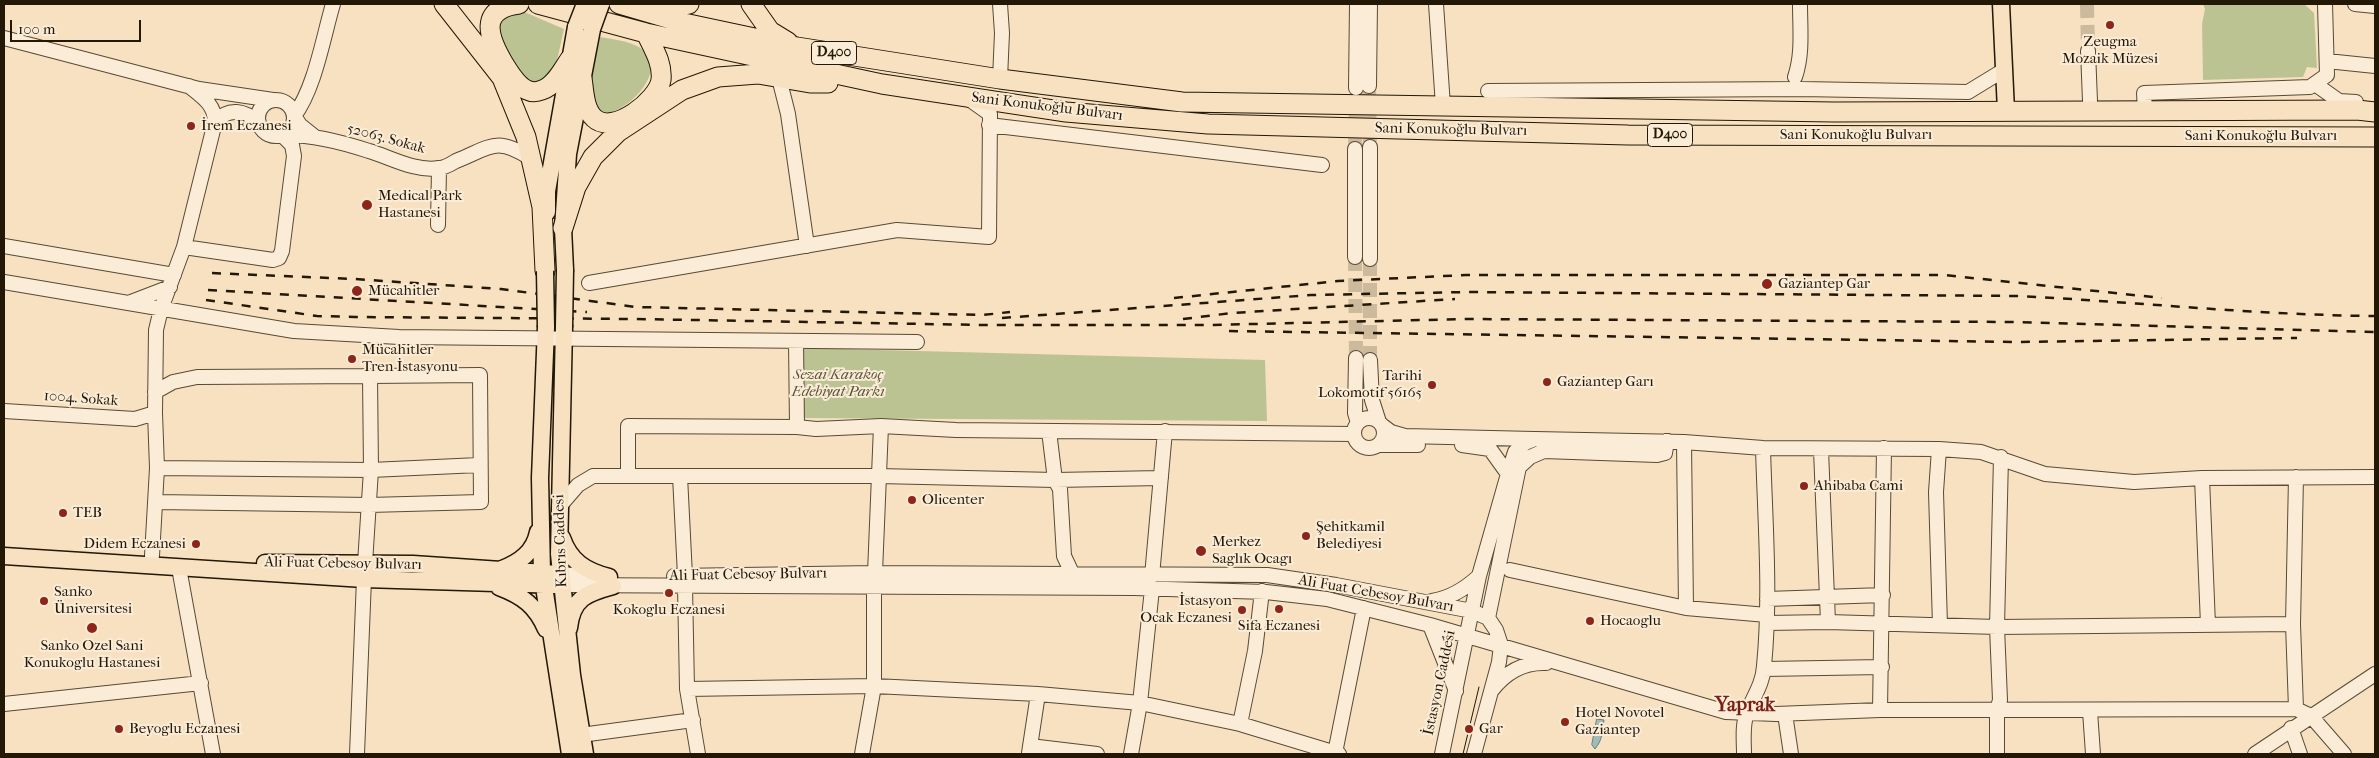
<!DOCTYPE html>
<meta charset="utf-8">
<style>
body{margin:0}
#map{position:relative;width:2379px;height:758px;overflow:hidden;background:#f7e1c1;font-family:"IM FELL French Canon",serif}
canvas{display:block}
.frame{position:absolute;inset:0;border:5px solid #231706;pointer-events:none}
.scale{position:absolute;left:10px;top:20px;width:131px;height:22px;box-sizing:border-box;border:2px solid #231706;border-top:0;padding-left:6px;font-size:15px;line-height:18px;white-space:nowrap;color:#231706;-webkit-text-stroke:4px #faecd7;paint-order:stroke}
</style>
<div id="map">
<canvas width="2379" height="758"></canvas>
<div class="frame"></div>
<div class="scale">100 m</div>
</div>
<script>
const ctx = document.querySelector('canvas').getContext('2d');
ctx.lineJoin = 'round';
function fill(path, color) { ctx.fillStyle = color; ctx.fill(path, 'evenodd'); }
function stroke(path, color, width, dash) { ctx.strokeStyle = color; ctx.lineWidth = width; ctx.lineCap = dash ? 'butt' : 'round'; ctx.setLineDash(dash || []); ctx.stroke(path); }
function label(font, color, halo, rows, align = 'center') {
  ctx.font = font + ' "IM FELL French Canon",serif'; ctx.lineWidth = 4; ctx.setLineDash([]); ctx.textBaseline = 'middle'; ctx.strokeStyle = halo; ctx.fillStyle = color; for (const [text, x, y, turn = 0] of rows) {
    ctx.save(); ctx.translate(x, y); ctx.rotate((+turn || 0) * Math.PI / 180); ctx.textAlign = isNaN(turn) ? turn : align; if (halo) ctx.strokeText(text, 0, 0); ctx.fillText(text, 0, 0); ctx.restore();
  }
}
const green = new Path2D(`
 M 2203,4 L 2304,4 L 2314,13 L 2317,68 L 2307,67 L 2303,77 L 2203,80 L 2202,24 L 2205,9 Z
 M 522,11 L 564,29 L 554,74 L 547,81 L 528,83 L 495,34 L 500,18 Z
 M 600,37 C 615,40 637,41 647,54 C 663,75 629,109 610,112 C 604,113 600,111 595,108 L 590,86 Z
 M 803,348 L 1265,360 L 1267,421 L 804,418 Z`);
const water = new Path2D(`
 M 1597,719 L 1604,720 C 1602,732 1603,739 1595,749 L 1592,745 Z`);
const minorTunnel = new Path2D(`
 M 2087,4 L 2088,51
 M 1369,86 L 1370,147
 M 1355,149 L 1356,96
 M 1355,257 L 1356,358
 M 1370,360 L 1370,259`);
const minor = new Path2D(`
 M 1000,4 L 1002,33 L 1000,79
 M 1436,4 L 1443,106
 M 2355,4 L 2375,6
 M 4,38 L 199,89 L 273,100
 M 2088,51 L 2090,101
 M 2327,61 L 2375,66
 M 1795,77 C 1803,54 1800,28 1800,4
 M 779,78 L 788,114 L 807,246
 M 2315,84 L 2339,101 L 2356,102
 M 1369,86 L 1370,4
 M 1356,88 L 1357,4
 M 1488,91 L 1801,89 L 1968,92 L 2004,70
 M258 118a18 18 0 1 1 36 0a18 18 0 1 1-36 0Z
 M 2145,111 L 2144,93 L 2310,87 L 2327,75 L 2325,4
 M 215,122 C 229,107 244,110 259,123
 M 989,125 L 1322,165
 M 282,135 C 310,134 342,142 369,151 C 390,157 415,172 439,168 C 444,168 451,164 456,161 C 491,147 496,136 530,158
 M 315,137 L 300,125 L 294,116 C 315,88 323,38 333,4
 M 1370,147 L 1370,259
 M 1355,149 L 1355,257
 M 438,225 L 439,168
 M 4,246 L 174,275
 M 184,247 L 273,260 L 279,258 L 282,251 L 294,156 L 292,145 L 282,135
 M 4,282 L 294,331 L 399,337 L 917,342
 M 589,283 L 897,230 L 989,237 L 990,114 L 969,99
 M 131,302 L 170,287
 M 796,341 L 797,427 L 816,429 L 881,426 L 956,430 L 1354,434
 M 1356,358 L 1355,413 L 1358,423
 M 1370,360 L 1372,400 L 1379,422
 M 155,392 L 173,382 L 197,377 L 370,376 L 371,470 L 364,579 L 357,754
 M 4,411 L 135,419 L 155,413
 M1354 433a15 15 0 1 1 30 0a15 15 0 1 1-30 0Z
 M 1383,426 L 1391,432 L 1405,436 L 1534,439
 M 1049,431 L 1055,480 L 1060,489 L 1064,556 L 1072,573
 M 1684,442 L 1686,608
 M 1379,445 L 1418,445
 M 1462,445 L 1490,449 L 1508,474
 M 1939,449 L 1936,492 L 1940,625
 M 1821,450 L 1828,622
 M 157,468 L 371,470 L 479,465
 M 628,476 L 628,426 L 797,427
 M 680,476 L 685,576
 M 2296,477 L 2293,624 L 2296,709
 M 2202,478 L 2208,625
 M 155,502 L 369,505 L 481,502 L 480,375 L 370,376
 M 559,507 L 578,485 L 593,476 L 878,476 L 1055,480 L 1161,478
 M 152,556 L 157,468 L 155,413 L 156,330 L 161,309 L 184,247 L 215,122 C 215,104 201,96 189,86
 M 179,568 L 213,754
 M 1510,570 L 1686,608 L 1767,615
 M 875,573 L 881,426
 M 560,574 L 600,577
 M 674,576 L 875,573 L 1267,575 L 1336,585 L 1472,611 L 1488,618 L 1496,630 L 1501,645 L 1499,662 L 1474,754
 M 1152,576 L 1165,431
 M 561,585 L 1134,588 L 1266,592 L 1327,599 L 1430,625 L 1726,712 L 1776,714 L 1880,710 L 2296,709 L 2311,716 L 2344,754
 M 685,586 L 687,689 L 698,754
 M 1767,599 L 1883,595
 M 1432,601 C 1451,598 1465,589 1479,576
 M 1488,618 L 1519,467 L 1530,457 L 1544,451 L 1657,455 L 1665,453 L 1667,441
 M 1767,623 L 1828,622 L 1997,627 L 2293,624
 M 1430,625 L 1456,691
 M 1764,669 L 1882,667
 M 687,689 L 874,686 L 1038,694 L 1140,703 L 1240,724 L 1339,754
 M 1492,690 C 1506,672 1523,662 1546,663
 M 4,704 L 201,683
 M 1880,710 L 1884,448
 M 2090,711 L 2093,754
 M 1785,714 L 1791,754
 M 1240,724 L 1255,651 L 1262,591
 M 2291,728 L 2300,754
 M 581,735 L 693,720
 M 1030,746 L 1097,754
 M 1029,753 L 1038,694
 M 1335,753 L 1364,608
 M 862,754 L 874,686 L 874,588
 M 1131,754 L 1140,703 L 1152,589
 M 1442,754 L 1479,576 L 1508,474 L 1515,452 L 1525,443 L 1535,439 L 1684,442 L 1763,448 L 1939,449 L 1981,452 L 2045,474 L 2134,482 L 2202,478 L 2375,477
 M 1744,754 C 1744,741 1742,725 1747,713 C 1753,697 1763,684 1764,666 C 1771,594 1765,521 1763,448
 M 1997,754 L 1997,710 L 2000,700 L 1997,627 L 2001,457
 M 2255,754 L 2375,674`);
const major = new Path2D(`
 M 2001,4 L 2006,111
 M 547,212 L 547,191 L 576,27
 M 565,270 L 563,228 L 568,154 L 592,29
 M 546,327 L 540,478 L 542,574 L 570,754
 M 564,327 L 559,554 L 572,675 L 585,754
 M 562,538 C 570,561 585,571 609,577
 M 4,556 L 364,579 L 561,585
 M 265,563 L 413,564 L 560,574
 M 502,569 C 520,562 534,552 538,532
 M 499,587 C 523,596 536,606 546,629
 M 569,628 C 572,598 587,593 613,586`);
const highway = new Path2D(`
 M 444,4 L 502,78 L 526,137 L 542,207 L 545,271
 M 519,4 C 478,9 488,37 504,64 C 509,72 517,86 527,90 C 531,92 537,92 542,90 C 555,86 563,69 570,59
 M 538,4 L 646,33 L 882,84 L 1066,112 L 1208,124 L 1628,135 L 2375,137
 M 619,4 L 684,23 L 797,47 L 1000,79 L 1182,102 L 1834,112 L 2357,110 L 2375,112
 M 751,4 L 770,31 L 788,42
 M 654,12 L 689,4
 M 582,78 C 584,91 584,109 594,118 C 613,136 658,100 661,80 C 663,63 653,48 646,33
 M 563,228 L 576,187 L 593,157 L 618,132 L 682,90 L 718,77 L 758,74 L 810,83 L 828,83`);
const tram = new Path2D(`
 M 1463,754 L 1479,687`);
const rail = new Path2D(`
 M 212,273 L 355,279 L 501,289 L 636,307 L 983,315 L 1010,312
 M 208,290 L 587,312
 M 1174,298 L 1338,281 L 1466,275 L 1944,275 L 2162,298
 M 206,300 L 317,316 L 355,317 L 636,319 L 983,325 L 1211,325 L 1467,319 L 2018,322 L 2375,332
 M 1002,318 L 1311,295 L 1467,292 L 2019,296 C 2138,302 2256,315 2375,316
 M 1183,319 L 1232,313 L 1455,299
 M 1229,331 L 2017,342 L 2297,338`);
const majorBridge = new Path2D(`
 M 576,27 L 585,4
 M 592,29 L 601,4
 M 545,271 L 546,327
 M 564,327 L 565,270`);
const markers = [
 [2110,25,5,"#8f2418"],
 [191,126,5,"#8f2418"],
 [367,205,6,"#8f2418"],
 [1767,284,6,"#8f2418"],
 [357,291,6,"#8f2418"],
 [352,359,5,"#8f2418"],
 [1547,382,5,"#8f2418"],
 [1432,385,5,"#8f2418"],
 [1804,486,5,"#8f2418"],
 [912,500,5,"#8f2418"],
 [63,513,5,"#8f2418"],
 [1306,536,5,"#8f2418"],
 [196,544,5,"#8f2418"],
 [1201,551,6,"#8f2418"],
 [669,593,5,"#8f2418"],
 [44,601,5,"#8f2418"],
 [1279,609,5,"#8f2418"],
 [1242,610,5,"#8f2418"],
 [1590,621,5,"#8f2418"],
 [92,628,6,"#8f2418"],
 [1565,722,5,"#8f2418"],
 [119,729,5,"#8f2418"],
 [1469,729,5,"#8f2418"]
];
const shields = [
 [834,53,45],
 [1670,135,45]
];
const shieldNames = [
 ["D400",834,53],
 ["D400",1670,135]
];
const poiNames = [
 ["Zeugma",2110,42,"center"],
 ["Mozaik Müzesi",2110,59,"center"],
 ["İrem Eczanesi",201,126],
 ["Medical Park",378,196],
 ["Hastanesi",378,213],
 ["Gaziantep Gar",1778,284],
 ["Mücahitler",368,291],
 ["Mücahitler",362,350],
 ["Tren İstasyonu",362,367],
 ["Tarihi",1422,376,"right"],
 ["Lokomotif 56165",1422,393,"right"],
 ["Gaziantep Garı",1557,382],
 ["Ahibaba Cami",1814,486],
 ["Olicenter",922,500],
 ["TEB",73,513],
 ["Şehitkamil",1316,527],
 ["Belediyesi",1316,544],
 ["Merkez",1212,542],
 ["Saglık Ocagı",1212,559],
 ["Didem Eczanesi",186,544,"right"],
 ["Sanko",54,592],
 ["Üniversitesi",54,609],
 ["İstasyon",1232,601,"right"],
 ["Ocak Eczanesi",1232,618,"right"],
 ["Kokoglu Eczanesi",669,610,"center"],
 ["Hocaoglu",1600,621],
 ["Sifa Eczanesi",1279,626,"center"],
 ["Sanko Ozel Sani",92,646,"center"],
 ["Konukoglu Hastanesi",92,663,"center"],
 ["Hotel Novotel",1575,713],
 ["Gaziantep",1575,730],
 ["Beyoglu Eczanesi",129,729],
 ["Gar",1479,729]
];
const streetNames = [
 ["Sani Konukoğlu Bulvarı",1047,107,7],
 ["Sani Konukoğlu Bulvarı",1451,130,1],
 ["Sani Konukoğlu Bulvarı",1856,135],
 ["Sani Konukoğlu Bulvarı",2261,136],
 ["52063. Sokak",386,139,15],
 ["1004. Sokak",81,399,4],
 ["Kıbrıs Caddesi",561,541,-92],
 ["Ali Fuat Cebesoy Bulvarı",343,564,1],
 ["Ali Fuat Cebesoy Bulvarı",748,575,-1],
 ["Ali Fuat Cebesoy Bulvarı",1376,594,10],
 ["İstasyon Caddesi",1440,683,-78]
];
const parkNames = [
 ["Sezai Karakoç",838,375],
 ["Edebiyat Parkı",838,392]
];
const districtNames = [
 ["Yaprak",1745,706]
];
fill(green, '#bcc393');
fill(water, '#9ebcb9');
stroke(water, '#6d7a71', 1);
stroke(minorTunnel, '#cdb99c', 14, [14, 7]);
stroke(minor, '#584a35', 16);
stroke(major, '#231706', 19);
stroke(highway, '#231706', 21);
stroke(minor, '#faecd7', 14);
stroke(major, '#f7e1c1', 16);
stroke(highway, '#f7e1c1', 19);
stroke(tram, '#231706', 1);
stroke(rail, '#231706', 2.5, [9, 9]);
stroke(majorBridge, '#231706', 19, []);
stroke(majorBridge, '#f7e1c1', 16);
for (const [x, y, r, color] of markers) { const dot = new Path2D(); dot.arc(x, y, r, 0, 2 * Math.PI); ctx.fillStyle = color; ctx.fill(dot); stroke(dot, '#faecd7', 2); }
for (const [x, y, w] of shields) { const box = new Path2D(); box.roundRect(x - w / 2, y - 11.5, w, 23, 4); ctx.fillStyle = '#faecd7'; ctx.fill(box); stroke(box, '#231706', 1); }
label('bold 14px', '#231706', null, shieldNames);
label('15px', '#231706', '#faecd7', poiNames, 'left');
label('15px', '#231706', '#faecd7', streetNames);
label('italic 15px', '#595337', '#faecd7', parkNames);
label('bold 20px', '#7a1f14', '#faecd7', districtNames);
</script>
